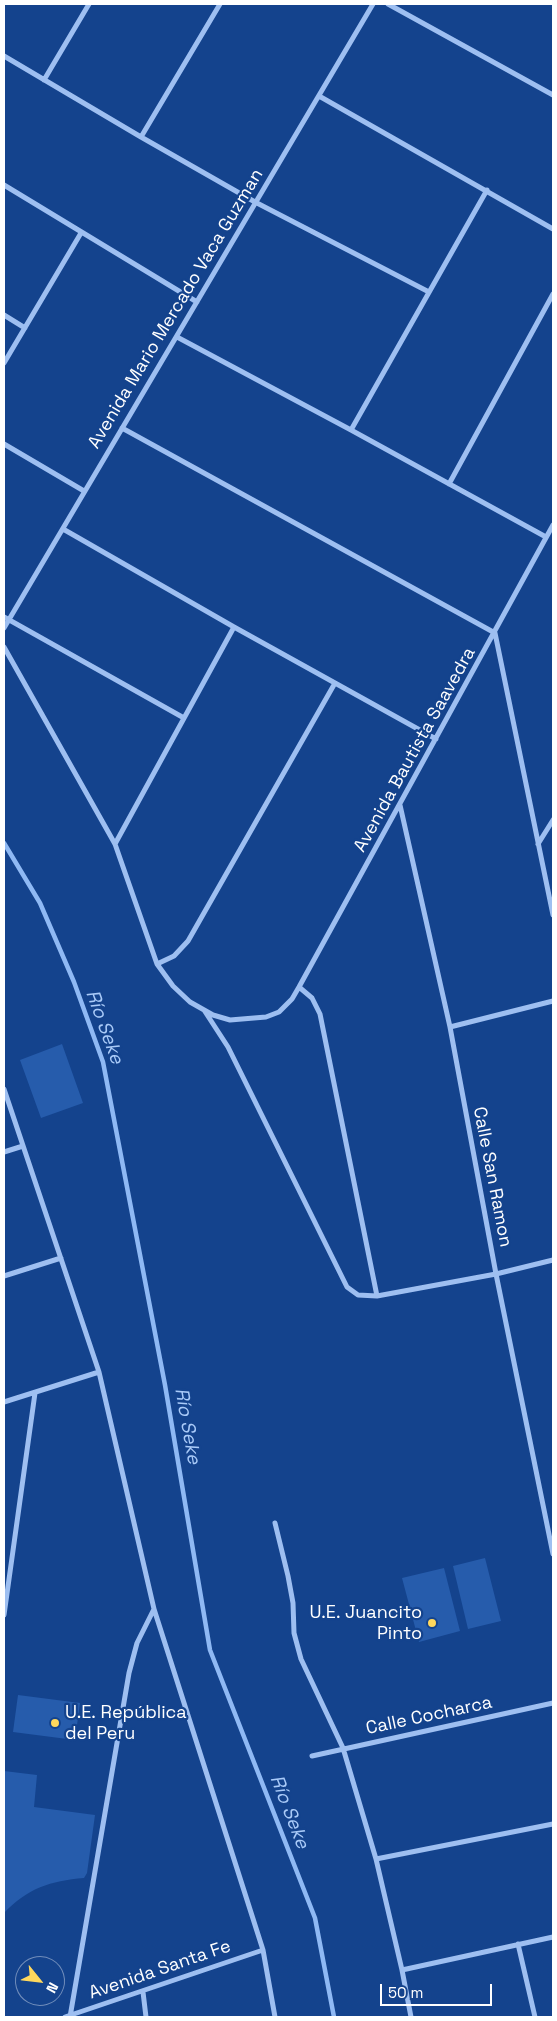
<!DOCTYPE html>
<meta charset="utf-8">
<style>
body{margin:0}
#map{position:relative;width:557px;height:2021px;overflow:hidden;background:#14438d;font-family:"Space Grotesk",sans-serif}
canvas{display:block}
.frame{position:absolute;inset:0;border:5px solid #fff;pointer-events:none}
.north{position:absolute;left:15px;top:1956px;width:50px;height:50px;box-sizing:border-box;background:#14438d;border:1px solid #728ebb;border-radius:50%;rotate:119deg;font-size:14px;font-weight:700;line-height:20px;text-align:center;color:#fff}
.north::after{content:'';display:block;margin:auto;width:18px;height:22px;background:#ffd85d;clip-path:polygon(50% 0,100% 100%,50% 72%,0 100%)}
.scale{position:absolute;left:380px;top:1984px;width:112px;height:22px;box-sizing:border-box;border:2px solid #fff;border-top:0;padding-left:6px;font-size:15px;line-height:18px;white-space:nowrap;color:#fff;-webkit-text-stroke:4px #14438d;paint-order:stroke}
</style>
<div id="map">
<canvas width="557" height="2021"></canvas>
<div class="frame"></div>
<div class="north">N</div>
<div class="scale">50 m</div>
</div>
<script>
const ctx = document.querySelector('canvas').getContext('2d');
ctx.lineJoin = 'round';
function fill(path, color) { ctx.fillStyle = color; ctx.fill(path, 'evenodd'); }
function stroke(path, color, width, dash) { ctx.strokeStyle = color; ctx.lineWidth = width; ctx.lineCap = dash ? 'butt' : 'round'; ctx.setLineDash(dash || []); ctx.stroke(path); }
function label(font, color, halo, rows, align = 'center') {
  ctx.font = font + ' "Space Grotesk",sans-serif'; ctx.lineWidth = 4.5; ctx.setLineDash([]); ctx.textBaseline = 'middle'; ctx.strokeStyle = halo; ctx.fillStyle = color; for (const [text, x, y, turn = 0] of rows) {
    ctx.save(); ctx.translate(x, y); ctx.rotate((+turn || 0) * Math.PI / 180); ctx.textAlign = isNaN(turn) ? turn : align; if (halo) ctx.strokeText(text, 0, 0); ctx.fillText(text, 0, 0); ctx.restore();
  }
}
const green = new Path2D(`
 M 62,1044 L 83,1103 L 41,1118 L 20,1060 Z
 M 485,1558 L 501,1621 L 468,1629 L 453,1566 Z
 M 444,1568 L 460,1631 L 419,1642 L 402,1578 Z
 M 18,1695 L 80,1703 L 75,1740 L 13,1732 Z
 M 4,1771 L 37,1775 L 34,1807 L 95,1815 L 87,1873 L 84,1878 C 50,1881 28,1888 4,1913 Z`);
const stream = new Path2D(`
 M 4,843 L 40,903 L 74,982 L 103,1062 L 165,1385 L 210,1650 L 315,1918 L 334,2017`);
const minor = new Path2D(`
 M 388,4 L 553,95
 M 4,56 L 141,137 L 255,202 L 429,292
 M 44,80 L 89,4
 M 319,96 L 553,229
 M 141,137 L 220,4
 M 4,185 L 197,302
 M 4,315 L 25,328
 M 177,337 L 351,430 L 546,537
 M 4,363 L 81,233
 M 122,428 L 495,633 L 553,915
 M 351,430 L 487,190
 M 4,444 L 84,491
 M 449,484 L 553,294
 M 63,529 L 234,627 L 436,739
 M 4,617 L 184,718
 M 4,628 L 373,4
 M 4,647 L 115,844 L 157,964 L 173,986 L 190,1002 L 213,1015 L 230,1020 L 266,1017 L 279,1012 L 292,999 L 299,987 L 553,525
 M 400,805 L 450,1027 L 496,1274 L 553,1554
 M 115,844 L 234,627
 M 538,844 L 553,820
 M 157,964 L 174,956 L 188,941 L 335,683
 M 299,987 L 312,998 L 320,1014 L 377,1296
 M 204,1010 L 228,1047 L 347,1287 L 358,1295 L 377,1296 L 496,1274 L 553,1260
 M 450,1027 L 553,1001
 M 4,1089 L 99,1372 L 154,1609 L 137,1643 L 129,1673 L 70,2017
 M 4,1152 L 23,1146
 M 4,1276 L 61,1258
 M 4,1402 L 99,1372
 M 275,1523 L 288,1576 L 293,1603 L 294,1633 L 301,1659 L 343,1748 L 376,1859 L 402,1970 L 411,2017
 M 154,1609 L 263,1950 L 275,2017
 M 4,1615 L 35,1393
 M 312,1756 L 553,1703
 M 376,1859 L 553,1824
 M 518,1944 L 535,2017
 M 402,1970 L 553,1937
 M 143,1992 L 146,2017
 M 65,2017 L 263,1950`);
const markers = [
 [432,1623,5,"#ffd85d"],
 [55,1723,5,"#ffd85d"]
];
const streetNames = [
 ["Avenida Mario Mercado Vaca Guzman",176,309,-59],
 ["Avenida Bautista Saavedra",415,750,-61],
 ["Calle San Ramon",492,1177,79],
 ["Calle Cocharca",429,1716,-12],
 ["Avenida Santa Fe",160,1970,-19]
];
const poiNames = [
 ["U.E. Juancito",422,1613],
 ["Pinto",422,1634],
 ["U.E. República",65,1713,"left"],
 ["del Peru",65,1734,"left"]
];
const waterNames = [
 ["Río Seke",104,1027,70],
 ["Río Seke",187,1426,80],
 ["Río Seke",289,1812,69]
];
fill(green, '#265cac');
stroke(stream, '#8fb9f4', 4.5);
stroke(minor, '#9ebff1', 5);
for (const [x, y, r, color] of markers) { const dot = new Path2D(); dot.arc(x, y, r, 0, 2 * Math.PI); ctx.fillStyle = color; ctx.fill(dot); stroke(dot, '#14438d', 2); }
label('18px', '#fff', '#14438d', streetNames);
label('18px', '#fff', '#14438d', poiNames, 'right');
label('italic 19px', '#a9caf8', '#14438d', waterNames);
</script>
